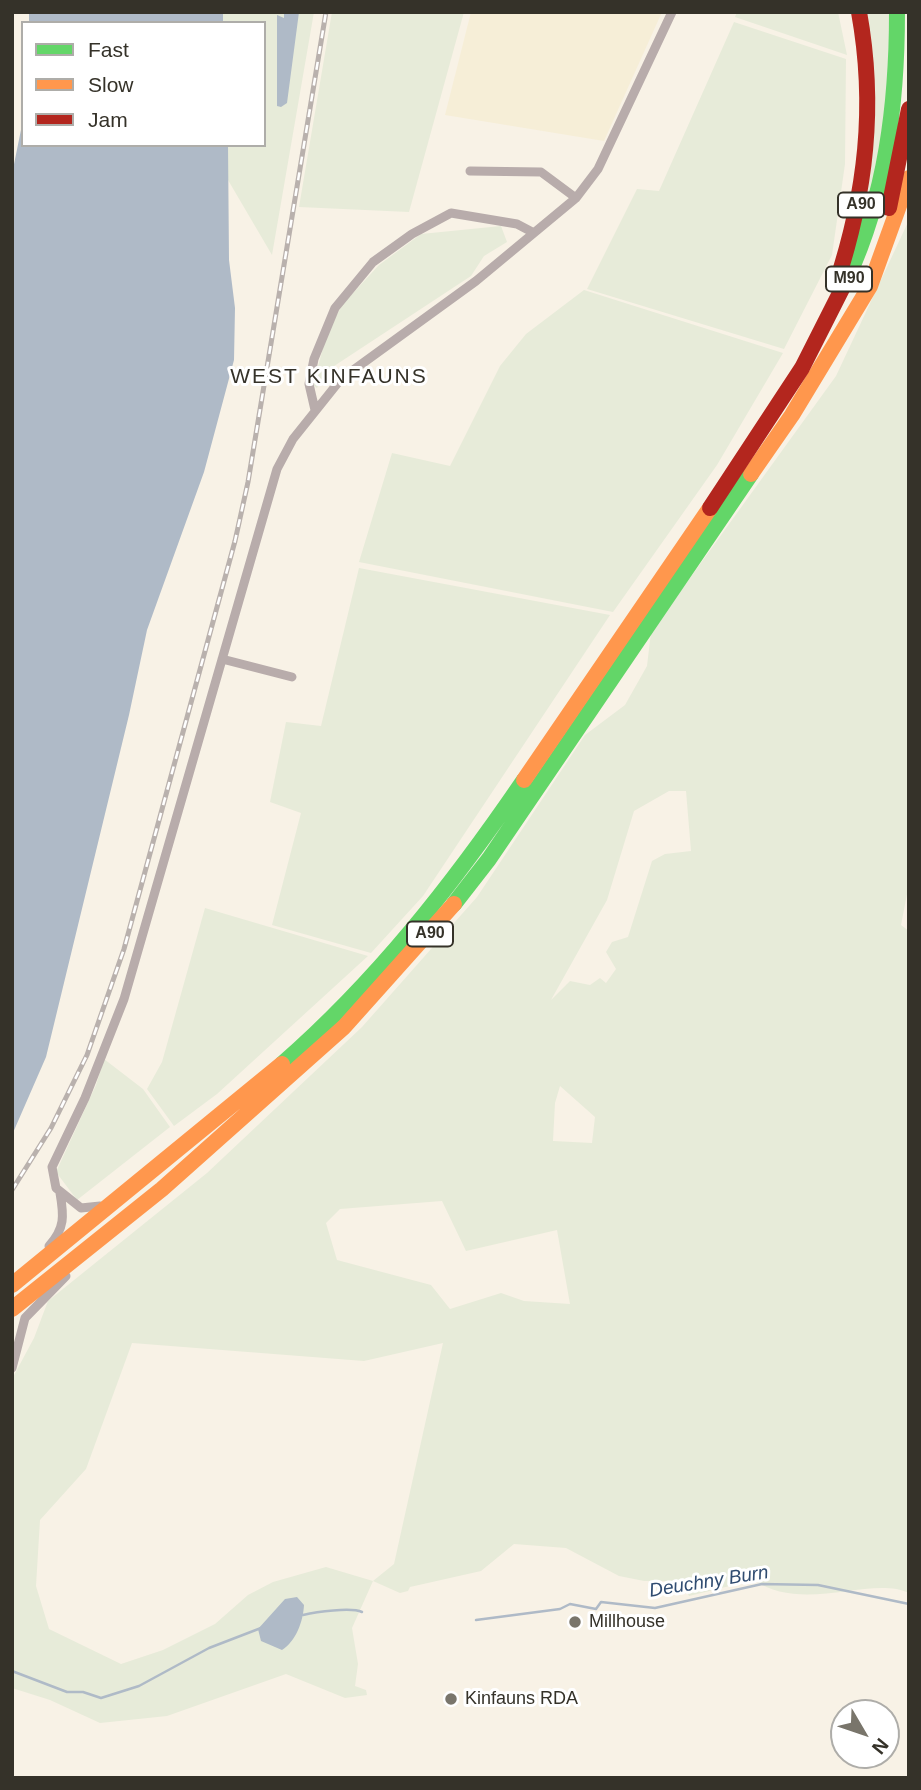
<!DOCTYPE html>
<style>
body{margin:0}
#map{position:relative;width:921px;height:1790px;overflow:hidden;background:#f8f2e6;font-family:Arial,sans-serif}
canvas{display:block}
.frame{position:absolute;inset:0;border:14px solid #353229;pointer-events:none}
.legend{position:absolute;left:21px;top:21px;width:245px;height:126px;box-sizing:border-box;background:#fff;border:2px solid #aeada9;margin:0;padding:9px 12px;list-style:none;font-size:21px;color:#353229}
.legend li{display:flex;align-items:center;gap:14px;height:35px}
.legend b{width:35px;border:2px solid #aeada9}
.north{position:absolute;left:830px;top:1699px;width:70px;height:70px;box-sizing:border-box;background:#fff;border:2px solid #aeada9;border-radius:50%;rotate:129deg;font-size:19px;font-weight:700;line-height:28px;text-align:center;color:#353229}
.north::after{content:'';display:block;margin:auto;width:24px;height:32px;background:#79756b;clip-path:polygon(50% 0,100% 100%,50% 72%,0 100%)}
</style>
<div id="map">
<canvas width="921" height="1790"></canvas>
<div class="frame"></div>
<ul class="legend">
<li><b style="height:9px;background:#63d668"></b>Fast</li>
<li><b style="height:9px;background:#ff974d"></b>Slow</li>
<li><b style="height:9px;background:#b3261e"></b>Jam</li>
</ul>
<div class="north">N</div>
</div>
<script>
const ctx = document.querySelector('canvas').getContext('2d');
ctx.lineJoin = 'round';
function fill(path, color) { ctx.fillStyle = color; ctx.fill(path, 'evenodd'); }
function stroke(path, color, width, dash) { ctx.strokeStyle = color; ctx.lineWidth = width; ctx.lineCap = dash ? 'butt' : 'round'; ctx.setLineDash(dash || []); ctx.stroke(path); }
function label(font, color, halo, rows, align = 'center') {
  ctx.font = font + ' Arial,sans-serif'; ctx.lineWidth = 6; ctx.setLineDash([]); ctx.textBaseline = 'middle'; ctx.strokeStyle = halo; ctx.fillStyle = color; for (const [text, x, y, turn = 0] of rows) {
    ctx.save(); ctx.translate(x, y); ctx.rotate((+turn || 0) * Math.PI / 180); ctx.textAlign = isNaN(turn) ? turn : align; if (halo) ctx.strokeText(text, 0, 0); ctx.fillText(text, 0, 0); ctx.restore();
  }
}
const built = new Path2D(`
 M 471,12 L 662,12 L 604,141 L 445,115 Z`);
const green = new Path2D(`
 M 223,12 L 314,12 L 272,255 L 228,180 L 228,145 L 264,145 L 264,23 L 223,23 Z
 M 332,12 L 464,12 L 409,212 L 299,207 Z
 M 737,12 L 838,12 L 847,55 L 735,17 Z
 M 862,12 L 889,12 C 889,89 885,168 861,241 L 866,191 Z
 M 734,22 L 846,59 L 845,164 L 832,255 L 784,349 L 587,289 L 637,189 L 659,191 Z
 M 909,220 L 909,884 L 901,925 L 909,931 L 909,908 L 909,1593 C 871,1575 803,1614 754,1580 L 689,1596 L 682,1581 L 644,1581 L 619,1576 L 566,1548 L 514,1544 L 481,1571 L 410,1587 L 408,1591 L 400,1593 L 373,1581 L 352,1628 L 358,1664 L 355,1686 L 366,1690 L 367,1695 L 345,1698 L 286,1674 L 167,1716 L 100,1723 L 50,1700 L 12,1688 L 12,1379 L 34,1338 L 48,1301 L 207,1173 L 362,1027 L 477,897 L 585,735 L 625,705 L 647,666 L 651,632 L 836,376 ZM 669,791 L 686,791 L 691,851 L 665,854 L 652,861 L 628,937 L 612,942 L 606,952 L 616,969 L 606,983 L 600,978 L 590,985 L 570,981 L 551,1000 L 607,900 L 634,811 ZM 560,1086 L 595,1117 L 592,1143 L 553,1141 L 555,1103 ZM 442,1201 L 466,1251 L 557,1230 L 570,1304 L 524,1301 L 501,1293 L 450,1309 L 431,1285 L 337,1260 L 326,1223 L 340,1209 ZM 132,1343 L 364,1361 L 443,1343 L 394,1564 L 373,1581 L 326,1567 L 273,1582 L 248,1595 L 215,1624 L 163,1650 L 121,1664 L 49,1629 L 36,1586 L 40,1520 L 86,1469 Z
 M 501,226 L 507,242 L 484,256 L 471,276 L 325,372 L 317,388 L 313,385 L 327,333 L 342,305 L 379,265 L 421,234 Z
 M 584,290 L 783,353 L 717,465 L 613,612 L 359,562 L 392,453 L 450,466 L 500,366 L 526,334 Z
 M 359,568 L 610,615 L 423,896 L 371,953 L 272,925 L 301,813 L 270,802 L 286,722 L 321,726 Z
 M 205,908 L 368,956 L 217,1094 L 174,1126 L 147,1089 L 162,1062 Z
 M 104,1059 L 143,1089 L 170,1127 L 77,1200 L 56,1172 L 96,1085 Z`);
const water = new Path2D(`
 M 29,12 L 223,12 L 223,23 L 29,23 Z
 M 284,12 L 299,12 L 287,103 L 281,107 L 277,106 L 277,15 L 284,18 Z
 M 23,120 L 23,145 L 228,145 L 229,260 L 235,308 L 234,360 L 204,472 L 147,630 L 129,715 L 46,1057 L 12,1135 L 12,174 Z
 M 297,1597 L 304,1605 C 303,1622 296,1641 282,1650 L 261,1641 L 258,1629 L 285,1599 Z`);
const stream = new Path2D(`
 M 303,1615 C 316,1612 351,1607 362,1612
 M 476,1620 L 560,1609 L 570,1604 L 596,1609 L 601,1602 L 655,1608 L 762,1584 L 818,1585 L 909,1604
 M 12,1671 L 67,1692 L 83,1692 L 101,1698 L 139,1686 L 209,1648 L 261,1628`);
const street = new Path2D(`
 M 470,171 L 541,172 L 576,198
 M 315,410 L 309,384 L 314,359 L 335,308 L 373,262 L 412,234 L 451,213 L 517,224 L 534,233
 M 222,659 L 292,677
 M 100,1206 L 81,1208 L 56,1188 L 52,1167 L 85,1098 L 124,999 L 277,469 L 293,439 L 341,379 L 476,281 L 576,198 L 598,169 L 672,12
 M 49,1246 C 65,1228 64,1216 60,1193
 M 12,1368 L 25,1318 L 66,1276`);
const fast = new Path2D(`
 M 847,279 C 886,195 897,104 897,12
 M 454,904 L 489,859 L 751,474
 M 282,1064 C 377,981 453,884 524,780`);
const slow = new Path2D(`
 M 751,474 L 792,415 L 870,286 L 909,178
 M 524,780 L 710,508
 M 12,1285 L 282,1064
 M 12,1309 L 162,1189 L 344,1027 L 454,904`);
const jam = new Path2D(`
 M 889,208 L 909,109
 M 836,284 C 866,193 876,106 859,12
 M 710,508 L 802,368 L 847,279`);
const rail = new Path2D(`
 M 12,1190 L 51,1128 L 87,1055 L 124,949 L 235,541 L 248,482 L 326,12`);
const markers = [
 [575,1622,7,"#79756b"],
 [451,1699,7,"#79756b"]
];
const shields = [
 [861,205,46],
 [849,279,46],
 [430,934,46]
];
const shieldNames = [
 ["A90",861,205],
 ["M90",849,279],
 ["A90",430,934]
];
const poiNames = [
 ["Millhouse",589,1622],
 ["Kinfauns RDA",465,1699]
];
const waterNames = [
 ["Deuchny Burn",709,1582,-9]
];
const quarterNames = [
 ["WEST KINFAUNS",329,377]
];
fill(built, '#f6eed7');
fill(green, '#e7ebd9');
fill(water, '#afbac7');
stroke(stream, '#afbac7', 2.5);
stroke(street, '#b8acab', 9);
stroke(fast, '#63d668', 16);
stroke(slow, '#ff974d', 16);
stroke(jam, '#b3261e', 16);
stroke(rail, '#b9b1ad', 5);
stroke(rail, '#fff', 2.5, [8]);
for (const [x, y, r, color] of markers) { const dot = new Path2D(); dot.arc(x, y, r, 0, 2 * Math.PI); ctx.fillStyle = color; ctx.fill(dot); stroke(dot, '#fff', 2.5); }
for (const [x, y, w] of shields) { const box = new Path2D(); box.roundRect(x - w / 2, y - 12.5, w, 25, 5); ctx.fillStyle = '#fff'; ctx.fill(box); stroke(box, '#353229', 2); }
label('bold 16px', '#353229', null, shieldNames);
label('18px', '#353229', '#fff', poiNames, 'left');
label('italic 19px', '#304c71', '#fff', waterNames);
ctx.letterSpacing = '2px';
label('21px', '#353229', '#fff', quarterNames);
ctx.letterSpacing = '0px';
</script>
